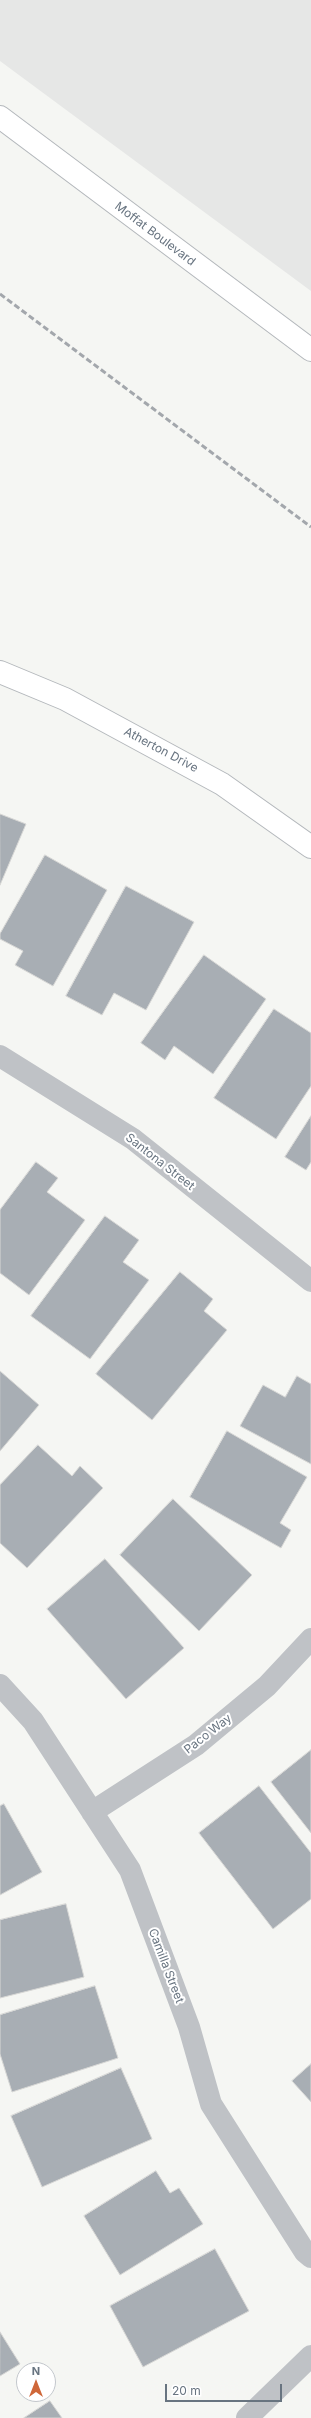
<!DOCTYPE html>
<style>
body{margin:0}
#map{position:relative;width:311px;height:2418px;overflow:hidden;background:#f5f6f3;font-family:Inter,sans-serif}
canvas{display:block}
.north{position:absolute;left:16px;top:2362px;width:40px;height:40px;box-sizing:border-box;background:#fff;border:1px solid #c3c7cc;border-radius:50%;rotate:0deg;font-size:11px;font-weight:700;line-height:16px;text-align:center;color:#687480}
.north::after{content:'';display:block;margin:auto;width:14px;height:18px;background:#cf6739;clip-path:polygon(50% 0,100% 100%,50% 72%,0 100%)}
.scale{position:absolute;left:165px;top:2384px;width:117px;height:18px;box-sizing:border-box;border:2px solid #687480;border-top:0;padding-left:5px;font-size:12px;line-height:14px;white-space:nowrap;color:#687480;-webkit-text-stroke:3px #fff;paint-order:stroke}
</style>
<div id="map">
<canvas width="311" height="2418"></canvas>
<div class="north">N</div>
<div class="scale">20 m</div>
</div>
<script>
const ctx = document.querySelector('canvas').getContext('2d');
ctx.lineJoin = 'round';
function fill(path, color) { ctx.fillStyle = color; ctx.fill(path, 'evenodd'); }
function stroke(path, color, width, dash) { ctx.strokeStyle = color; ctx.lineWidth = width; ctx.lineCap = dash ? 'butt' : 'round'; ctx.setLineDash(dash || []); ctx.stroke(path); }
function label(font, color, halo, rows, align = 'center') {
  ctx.font = font + ' Inter,sans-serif'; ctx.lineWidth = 4; ctx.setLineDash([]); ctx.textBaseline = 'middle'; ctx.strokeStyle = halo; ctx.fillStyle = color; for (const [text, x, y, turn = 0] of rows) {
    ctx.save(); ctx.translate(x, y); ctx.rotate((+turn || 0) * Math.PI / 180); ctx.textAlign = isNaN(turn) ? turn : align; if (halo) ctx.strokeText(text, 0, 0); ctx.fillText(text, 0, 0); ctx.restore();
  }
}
const built = new Path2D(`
 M 0,0 L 311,0 L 311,291 L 0,61 Z`);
const building = new Path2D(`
 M 0,814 L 26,824 L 0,885 Z
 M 45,855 L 107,890 L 53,986 L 15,965 L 23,951 L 0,939 L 0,934 Z
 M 126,886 L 194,922 L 146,1010 L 114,993 L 102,1015 L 66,996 Z
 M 204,955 L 266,999 L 213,1074 L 174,1046 L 165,1060 L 141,1043 Z
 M 274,1009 L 311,1033 L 311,1086 L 276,1139 L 214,1098 Z
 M 311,1116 L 311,1162 L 306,1170 L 285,1157 Z
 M 36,1162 L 58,1178 L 47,1192 L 85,1220 L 29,1295 L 0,1273 L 0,1210 Z
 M 105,1216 L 139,1240 L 123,1262 L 149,1280 L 90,1359 L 31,1316 Z
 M 180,1272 L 213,1299 L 204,1311 L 227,1330 L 152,1420 L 96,1374 Z
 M 0,1371 L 39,1405 L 0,1451 Z
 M 297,1376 L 311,1384 L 311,1464 L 240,1426 L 263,1385 L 285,1397 Z
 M 227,1431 L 307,1477 L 280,1523 L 291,1530 L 281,1548 L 190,1497 Z
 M 38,1445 L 72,1476 L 80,1466 L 103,1488 L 27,1568 L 0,1543 L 0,1485 Z
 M 173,1499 L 252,1575 L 199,1631 L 120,1555 Z
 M 105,1559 L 184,1648 L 126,1699 L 47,1609 Z
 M 311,1750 L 311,1833 L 271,1782 Z
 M 259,1786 L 311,1853 L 311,1899 L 273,1929 L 199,1833 Z
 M 4,1804 L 42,1872 L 0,1895 L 0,1806 Z
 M 66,1904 L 84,1977 L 0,1998 L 0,1920 Z
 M 95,1986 L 118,2058 L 12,2092 L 0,2054 L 0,2015 Z
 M 311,2064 L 311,2102 L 292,2081 Z
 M 121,2068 L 152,2139 L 42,2187 L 11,2116 Z
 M 156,2171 L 170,2193 L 179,2188 L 203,2224 L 120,2275 L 84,2216 Z
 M 215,2249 L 249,2311 L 143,2367 L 110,2306 Z
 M 0,2332 L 20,2364 L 0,2376 Z
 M 50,2401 L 62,2418 L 24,2418 Z`);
const street = new Path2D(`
 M 0,1056 L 133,1139 L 311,1281
 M 0,1685 L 33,1721 L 130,1870 L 189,2027 L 211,2104 L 305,2252 L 311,2257
 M 92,1812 L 196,1745 L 267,1686 L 311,1639
 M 247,2418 L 311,2356`);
const secondary = new Path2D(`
 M 0,117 L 311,350
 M 0,672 L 65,699 L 222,784 L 311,847`);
const rail = new Path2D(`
 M 0,294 L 311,527`);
const streetNames = [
 ["Moffat Boulevard",155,234,37],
 ["Atherton Drive",161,750,28],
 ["Santona Street",160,1162,38],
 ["Paco Way",208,1734,-38],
 ["Camilla Street",166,1966,69]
];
fill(built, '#e6e7e6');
fill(building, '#a8aeb4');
stroke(building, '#d7d7d5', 1);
stroke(secondary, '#b4b8bc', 24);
stroke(street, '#bfc2c6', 22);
stroke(secondary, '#fff', 22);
stroke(rail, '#a3a7ac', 3, [6, 3]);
label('12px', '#687480', '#fff', streetNames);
</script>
